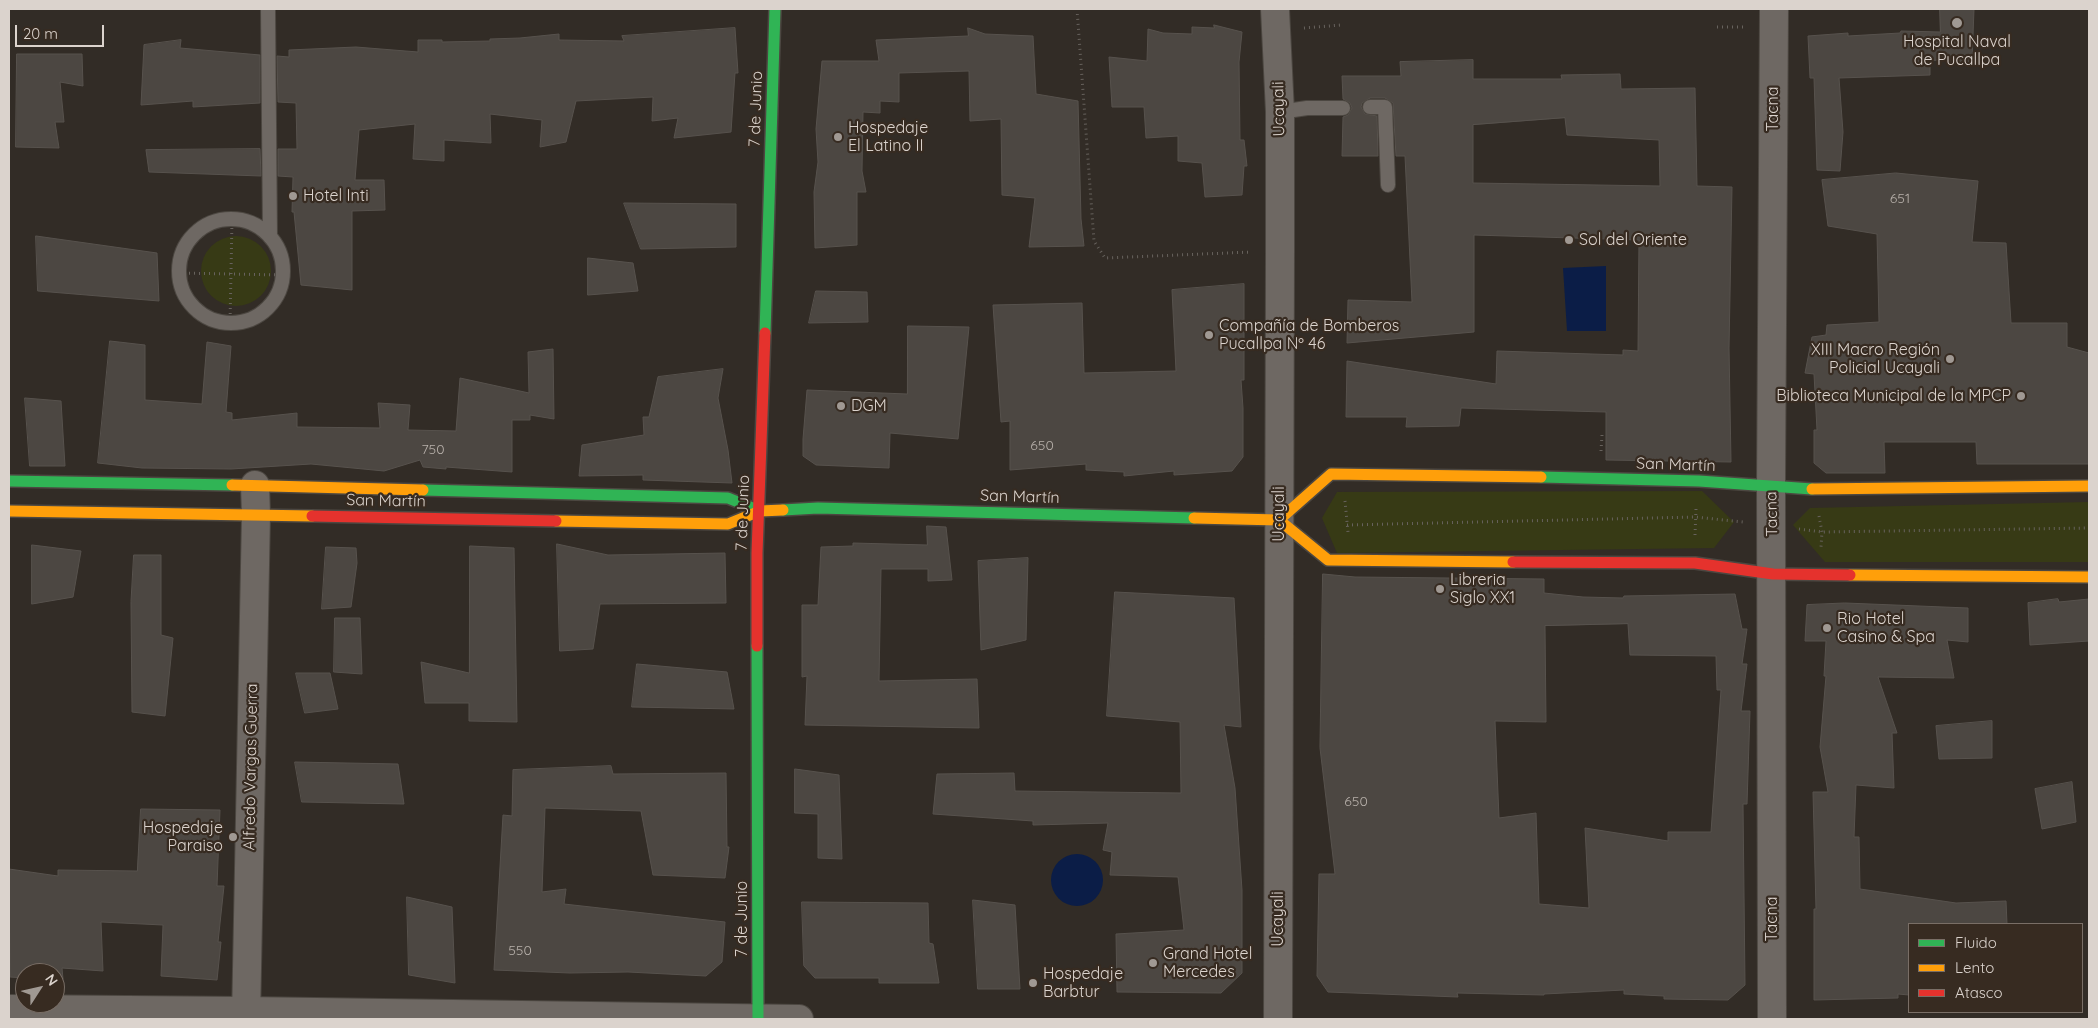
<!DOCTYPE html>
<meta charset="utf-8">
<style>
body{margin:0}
#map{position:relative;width:2098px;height:1028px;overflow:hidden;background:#322c26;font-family:Quicksand,sans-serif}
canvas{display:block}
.frame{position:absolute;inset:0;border:10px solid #dbd3cd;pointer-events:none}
.legend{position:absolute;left:1908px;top:923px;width:175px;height:90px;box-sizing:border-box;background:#372b21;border:1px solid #796e66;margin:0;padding:6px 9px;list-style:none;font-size:15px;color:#dbd3cd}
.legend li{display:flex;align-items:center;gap:10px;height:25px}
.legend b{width:25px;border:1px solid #796e66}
.north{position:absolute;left:15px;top:963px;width:50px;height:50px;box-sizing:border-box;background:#372b21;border:1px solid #796e66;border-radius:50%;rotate:55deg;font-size:14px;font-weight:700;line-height:20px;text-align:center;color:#dbd3cd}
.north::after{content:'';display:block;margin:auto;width:18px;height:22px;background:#a09993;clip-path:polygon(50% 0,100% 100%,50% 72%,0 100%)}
.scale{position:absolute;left:15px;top:25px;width:89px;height:22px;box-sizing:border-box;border:2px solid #dbd3cd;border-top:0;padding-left:6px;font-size:15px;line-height:18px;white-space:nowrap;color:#dbd3cd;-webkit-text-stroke:4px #372b21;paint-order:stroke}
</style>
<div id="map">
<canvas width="2098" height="1028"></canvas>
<div class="frame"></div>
<ul class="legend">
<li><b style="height:6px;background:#30b455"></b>Fluido</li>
<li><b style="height:6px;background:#ff9f0a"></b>Lento</li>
<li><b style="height:6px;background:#e5322d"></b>Atasco</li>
</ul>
<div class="north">N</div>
<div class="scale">20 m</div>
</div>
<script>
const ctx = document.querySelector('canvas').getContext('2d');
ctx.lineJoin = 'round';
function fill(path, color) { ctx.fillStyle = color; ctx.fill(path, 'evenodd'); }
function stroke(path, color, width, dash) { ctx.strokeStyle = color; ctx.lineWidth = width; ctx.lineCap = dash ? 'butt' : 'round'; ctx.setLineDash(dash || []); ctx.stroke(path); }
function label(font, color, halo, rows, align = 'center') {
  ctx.font = font + ' Quicksand,sans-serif'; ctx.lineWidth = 4.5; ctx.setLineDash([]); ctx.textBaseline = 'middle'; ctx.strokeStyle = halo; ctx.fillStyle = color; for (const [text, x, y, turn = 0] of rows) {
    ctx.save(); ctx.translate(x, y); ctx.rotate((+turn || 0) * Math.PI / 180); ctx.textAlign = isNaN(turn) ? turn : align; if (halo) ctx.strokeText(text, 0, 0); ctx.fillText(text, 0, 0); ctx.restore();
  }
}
const green = new Path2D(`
 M201 271a35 35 0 1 1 70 0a35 35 0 1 1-70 0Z
 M 1702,491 L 1734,522 L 1714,548 L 1337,553 L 1322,518 L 1337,492 Z
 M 2089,502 L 2089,562 L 1825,562 L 1793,525 L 1810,508 Z`);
const water = new Path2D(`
 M 1606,266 L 1606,331 L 1567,331 L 1563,268 Z
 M1051 880a26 26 0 1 1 52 0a26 26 0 1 1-52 0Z`);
const building = new Path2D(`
 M 1940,9 L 1974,9 L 1972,62 L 1930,60 L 1930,75 L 1839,78 L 1843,132 L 1840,171 L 1817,170 L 1814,78 L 1810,78 L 1808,36 L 1848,33 L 1848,36 L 1900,33 L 1901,31 L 1940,32 Z
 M 1214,25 L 1242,32 L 1239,62 L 1240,140 L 1244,140 L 1247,166 L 1244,166 L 1242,195 L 1205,197 L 1202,163 L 1178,161 L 1178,136 L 1146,138 L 1144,107 L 1112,107 L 1109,57 L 1147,61 L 1148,29 L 1163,33 L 1192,34 L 1192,27 L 1214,28 Z
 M 735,28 L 738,73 L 735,73 L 731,132 L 674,138 L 678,118 L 652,121 L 653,97 L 576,101 L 566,142 L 540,147 L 542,120 L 490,114 L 491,143 L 444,140 L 444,161 L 413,159 L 415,124 L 359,130 L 355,180 L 384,180 L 385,210 L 352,211 L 352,290 L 301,285 L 294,212 L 292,212 L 293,177 L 278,176 L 278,149 L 297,149 L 296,103 L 278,102 L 277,56 L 289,57 L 289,50 L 356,47 L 418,52 L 418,40 L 442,40 L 442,42 L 490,41 L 490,39 L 520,38 L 559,34 L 559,40 L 624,41 L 622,36 Z
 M 968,28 L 985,34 L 1033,36 L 1036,94 L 1078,101 L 1081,219 L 1084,246 L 1029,247 L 1035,198 L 1002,195 L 1001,119 L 970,121 L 969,71 L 899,73 L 899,102 L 880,101 L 880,113 L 863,112 L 862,171 L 866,192 L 857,192 L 857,245 L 815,248 L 814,192 L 818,162 L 816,129 L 822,61 L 879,61 L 876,40 L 968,36 Z
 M 181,40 L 180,48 L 260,55 L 260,103 L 193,107 L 193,101 L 141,105 L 144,45 Z
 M 17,54 L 82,54 L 83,86 L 60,82 L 64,122 L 55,122 L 59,148 L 16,147 Z
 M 1473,60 L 1473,79 L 1562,79 L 1561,75 L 1620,74 L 1621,89 L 1695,88 L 1697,186 L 1732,187 L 1729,348 L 1731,462 L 1606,460 L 1606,412 L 1461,408 L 1459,426 L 1406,427 L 1407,417 L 1346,417 L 1347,361 L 1496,384 L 1497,351 L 1623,355 L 1623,350 L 1638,351 L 1639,240 L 1474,235 L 1474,332 L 1347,343 L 1348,300 L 1412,302 L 1405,156 L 1396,156 L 1393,103 L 1385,98 L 1370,98 L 1362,103 L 1361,107 L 1365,114 L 1377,116 L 1378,156 L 1342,156 L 1343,117 L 1348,115 L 1352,108 L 1350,103 L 1343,99 L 1342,76 L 1401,76 L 1400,62 ZM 1565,118 L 1567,135 L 1659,140 L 1660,186 L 1473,183 L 1473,125 Z
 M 260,149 L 261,176 L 149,172 L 146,150 Z
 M 1896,173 L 1978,181 L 1972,242 L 2006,243 L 2011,323 L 2067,323 L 2067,347 L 2089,353 L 2089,464 L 1977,464 L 1976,442 L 1884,442 L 1885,473 L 1826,473 L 1814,463 L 1814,430 L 1817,430 L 1814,374 L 1805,373 L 1812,337 L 1826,335 L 1827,325 L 1879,322 L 1877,234 L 1828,226 L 1822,180 Z
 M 624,203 L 736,204 L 736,247 L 641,249 Z
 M 36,236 L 157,253 L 159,301 L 38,291 Z
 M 588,258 L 633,263 L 638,291 L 588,295 Z
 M 1244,284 L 1244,380 L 1241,380 L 1243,408 L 1243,457 L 1232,471 L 1174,475 L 1174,471 L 1124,476 L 1124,472 L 1086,470 L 1086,464 L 1010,470 L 1010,421 L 1001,422 L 993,305 L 1082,303 L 1084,373 L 1176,371 L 1172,290 Z
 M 816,291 L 867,292 L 868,322 L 809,323 Z
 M 908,326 L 969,327 L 958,439 L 890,433 L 889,468 L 816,465 L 803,456 L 803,439 L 807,390 L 907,394 Z
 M 110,341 L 145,345 L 145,400 L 202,404 L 207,342 L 231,346 L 226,412 L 232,413 L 232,420 L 297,413 L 297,427 L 380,428 L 378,403 L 410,405 L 408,430 L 456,431 L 460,378 L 529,393 L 528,352 L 553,349 L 554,419 L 530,415 L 530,420 L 512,420 L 512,472 L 446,467 L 446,469 L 423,467 L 420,460 L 384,471 L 311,464 L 231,469 L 142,468 L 98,463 Z
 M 723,369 L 718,398 L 728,450 L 732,483 L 643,480 L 643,475 L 579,476 L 582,445 L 644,435 L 643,417 L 649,417 L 658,377 Z
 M 25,398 L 61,401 L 65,466 L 30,466 Z
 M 927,526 L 946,527 L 952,580 L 928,581 L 928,569 L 881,569 L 879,681 L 977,679 L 979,728 L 805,725 L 807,676 L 802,677 L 802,605 L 818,605 L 821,547 L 853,546 L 853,543 L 927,545 Z
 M 557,544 L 608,555 L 725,553 L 726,603 L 600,604 L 593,649 L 560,651 Z
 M 32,545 L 81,551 L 73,597 L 32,604 Z
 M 470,546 L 514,548 L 517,722 L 469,721 L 469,703 L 425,703 L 421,662 L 469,673 Z
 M 326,547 L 356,548 L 357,563 L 351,607 L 322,609 Z
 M 134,555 L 161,555 L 161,635 L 173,638 L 165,716 L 132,712 L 131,602 Z
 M 1028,558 L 1026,640 L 981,650 L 978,561 Z
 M 1323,574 L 1355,577 L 1544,579 L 1544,593 L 1583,597 L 1623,598 L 1624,596 L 1735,594 L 1742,629 L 1747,629 L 1742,664 L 1747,664 L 1741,711 L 1750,711 L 1747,804 L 1743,804 L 1745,985 L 1728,1000 L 1664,999 L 1664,996 L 1624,994 L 1624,990 L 1544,994 L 1544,995 L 1457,993 L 1458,997 L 1328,992 L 1317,976 L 1319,874 L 1335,874 L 1320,748 ZM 1628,624 L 1630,655 L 1716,656 L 1717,690 L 1721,690 L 1711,832 L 1668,832 L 1668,841 L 1585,828 L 1589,908 L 1539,904 L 1536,813 L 1499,818 L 1495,721 L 1546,722 L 1545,626 Z
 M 1115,592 L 1234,598 L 1241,727 L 1224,725 L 1235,788 L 1242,890 L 1242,973 L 1221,993 L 1117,992 L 1116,934 L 1184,930 L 1178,877 L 1110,875 L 1112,852 L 1103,850 L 1108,823 L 1033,825 L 1033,821 L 933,814 L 937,774 L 1014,773 L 1015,791 L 1181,793 L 1180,722 L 1107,716 Z
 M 2058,599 L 2059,602 L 2089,599 L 2089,641 L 2030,645 L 2028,603 Z
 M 1845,603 L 1968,608 L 1968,642 L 1947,640 L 1954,678 L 1878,677 L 1897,733 L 1892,733 L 1894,788 L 1856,785 L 1854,837 L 1859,837 L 1860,889 L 1956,903 L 2006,901 L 2007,924 L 1909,924 L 1909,995 L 1898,994 L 1898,998 L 1814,1000 L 1814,909 L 1816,909 L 1813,792 L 1828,792 L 1820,747 L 1826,676 L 1824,676 L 1826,641 L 1805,641 L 1807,605 Z
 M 335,618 L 360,618 L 362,674 L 334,672 Z
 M 637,664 L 727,672 L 734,709 L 632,707 Z
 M 296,673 L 330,673 L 338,709 L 305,713 Z
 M 1992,721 L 1992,758 L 1939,759 L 1936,726 Z
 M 295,762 L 398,764 L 404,804 L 302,802 Z
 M 611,766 L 613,774 L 726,773 L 727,847 L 729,847 L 725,878 L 653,875 L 641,811 L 545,808 L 542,892 L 566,889 L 564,904 L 725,922 L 722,962 L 706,976 L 628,972 L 570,973 L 494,970 L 503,815 L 512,816 L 513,770 Z
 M 795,769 L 839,775 L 842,859 L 818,858 L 818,814 L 795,813 Z
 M 2072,782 L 2076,822 L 2042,829 L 2035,789 Z
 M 141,809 L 220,810 L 217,886 L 224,886 L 218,942 L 221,942 L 217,980 L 161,976 L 163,925 L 101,922 L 103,971 L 62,968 L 63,979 L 55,979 L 55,973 L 25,973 L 25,978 L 10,977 L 9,869 L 58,876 L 58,870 L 137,871 Z
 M 407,897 L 452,907 L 455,983 L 409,975 Z
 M 973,900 L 1015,905 L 1020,989 L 978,989 Z
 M 802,902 L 928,903 L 929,943 L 933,944 L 939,983 L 879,983 L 879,978 L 815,978 L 804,966 Z`);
const path = new Path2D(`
 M 1077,9 L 1094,241 L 1105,258 L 1252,252
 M 1717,27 L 1746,27
 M 1304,28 L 1341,25
 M 179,273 L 282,275
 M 230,324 L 232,220
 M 1601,451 L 1602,435
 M 1345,501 L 1348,532
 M 1819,516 L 1822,532 L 1821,547
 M 1347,525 L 1695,517 L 1743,522
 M 1799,529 L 1822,532 L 2089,528
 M 1695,535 L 1696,509`);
const lane = new Path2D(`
 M 268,9 L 270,237
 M 1370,107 L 1385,107 L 1388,185
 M 1280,112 L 1307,108 L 1343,108
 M179 271a52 52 0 1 1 104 0a52 52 0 1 1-104 0Z`);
const street = new Path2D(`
 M 1275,9 L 1280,112 L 1280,251 L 1278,1019
 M 9,1009 L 246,1011 L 799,1019
 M 246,1019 L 256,515 L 255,485
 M 1772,1019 L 1771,485 L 1774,9`);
const fast = new Path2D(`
 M 765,333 L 775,9
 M 1541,477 L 1699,481 L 1812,489
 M 9,481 L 232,485
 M 423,490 L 728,498 L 760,511
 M 783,510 L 818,508 L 1194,518
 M 757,646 L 758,1019`);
const slow = new Path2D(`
 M 232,485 L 423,490
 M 1812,489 L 2089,486
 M 9,511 L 312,516
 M 1194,518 L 1279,520 L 1328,560 L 1513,562
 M 1279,520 L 1331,474 L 1541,477
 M 556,521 L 728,524 L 760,511 L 783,510
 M 1850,575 L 2089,577`);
const jam = new Path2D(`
 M 312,516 L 556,521
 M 1513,562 L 1695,563 L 1773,574 L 1850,575
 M 757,646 L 757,553 L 765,333`);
const markers = [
 [1957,23,6,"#a09993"],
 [838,137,5,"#a09993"],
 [293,196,5,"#a09993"],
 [1569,240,5,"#a09993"],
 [1209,335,5,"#a09993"],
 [1950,359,5,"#a09993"],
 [2021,396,5,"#a09993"],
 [841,406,5,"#a09993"],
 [1440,589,5,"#a09993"],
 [1827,628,5,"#a09993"],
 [233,837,5,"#a09993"],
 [1153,963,5,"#a09993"],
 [1033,983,5,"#a09993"]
];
const numberNames = [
 ["651",1900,199],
 ["650",1042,446],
 ["750",433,450],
 ["650",1356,802],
 ["550",520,951]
];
const poiNames = [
 ["Hospital Naval",1957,42,"center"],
 ["de Pucallpa",1957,60,"center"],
 ["Hospedaje",848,128],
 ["El Latino II",848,146],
 ["Hotel Inti",303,196],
 ["Sol del Oriente",1579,240],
 ["Compañía de Bomberos",1219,326],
 ["Pucallpa Nº 46",1219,344],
 ["XIII Macro Región",1940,350,"right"],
 ["Policial Ucayali",1940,368,"right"],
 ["Biblioteca Municipal de la MPCP",2011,396,"right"],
 ["DGM",851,406],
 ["Libreria",1450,580],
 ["Siglo XX1",1450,598],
 ["Rio Hotel",1837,619],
 ["Casino & Spa",1837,637],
 ["Hospedaje",223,828,"right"],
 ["Paraiso",223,846,"right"],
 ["Grand Hotel",1163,954],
 ["Mercedes",1163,972],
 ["Hospedaje",1043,974],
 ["Barbtur",1043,992]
];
const streetNames = [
 ["7 de Junio",756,109,-88],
 ["Ucayali",1279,109,-91],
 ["Tacna",1773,109,-90],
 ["San Martín",1676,465,2],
 ["San Martín",1020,497,2],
 ["San Martín",386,501,1],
 ["7 de Junio",743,513,-88],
 ["Ucayali",1279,514,-90],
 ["Tacna",1772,514,-91],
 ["Alfredo Vargas Guerra",251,767,-89],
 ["7 de Junio",742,919,-90],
 ["Ucayali",1278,919,-90],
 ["Tacna",1772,919,-90]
];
fill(green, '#373a15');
fill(water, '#0b1d47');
fill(building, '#4c4742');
stroke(building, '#57524d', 1);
stroke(lane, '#4c4741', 16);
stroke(street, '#4c4741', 30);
stroke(fast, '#4c4741', 14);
stroke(slow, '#4c4741', 14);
stroke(jam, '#4c4741', 14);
stroke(path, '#67625d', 3, [1, 4]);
stroke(lane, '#6e6863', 14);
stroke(street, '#6e6863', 28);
stroke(fast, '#30b455', 11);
stroke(slow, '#ff9f0a', 11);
stroke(jam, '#e5322d', 11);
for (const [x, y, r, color] of markers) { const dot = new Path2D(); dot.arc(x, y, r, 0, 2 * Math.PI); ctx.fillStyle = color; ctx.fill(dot); stroke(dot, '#372b21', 2); }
label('14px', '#b7b0aa', null, numberNames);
label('16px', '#dbd3cd', '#372b21', poiNames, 'left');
label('16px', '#dbd3cd', '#372b21', streetNames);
</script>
